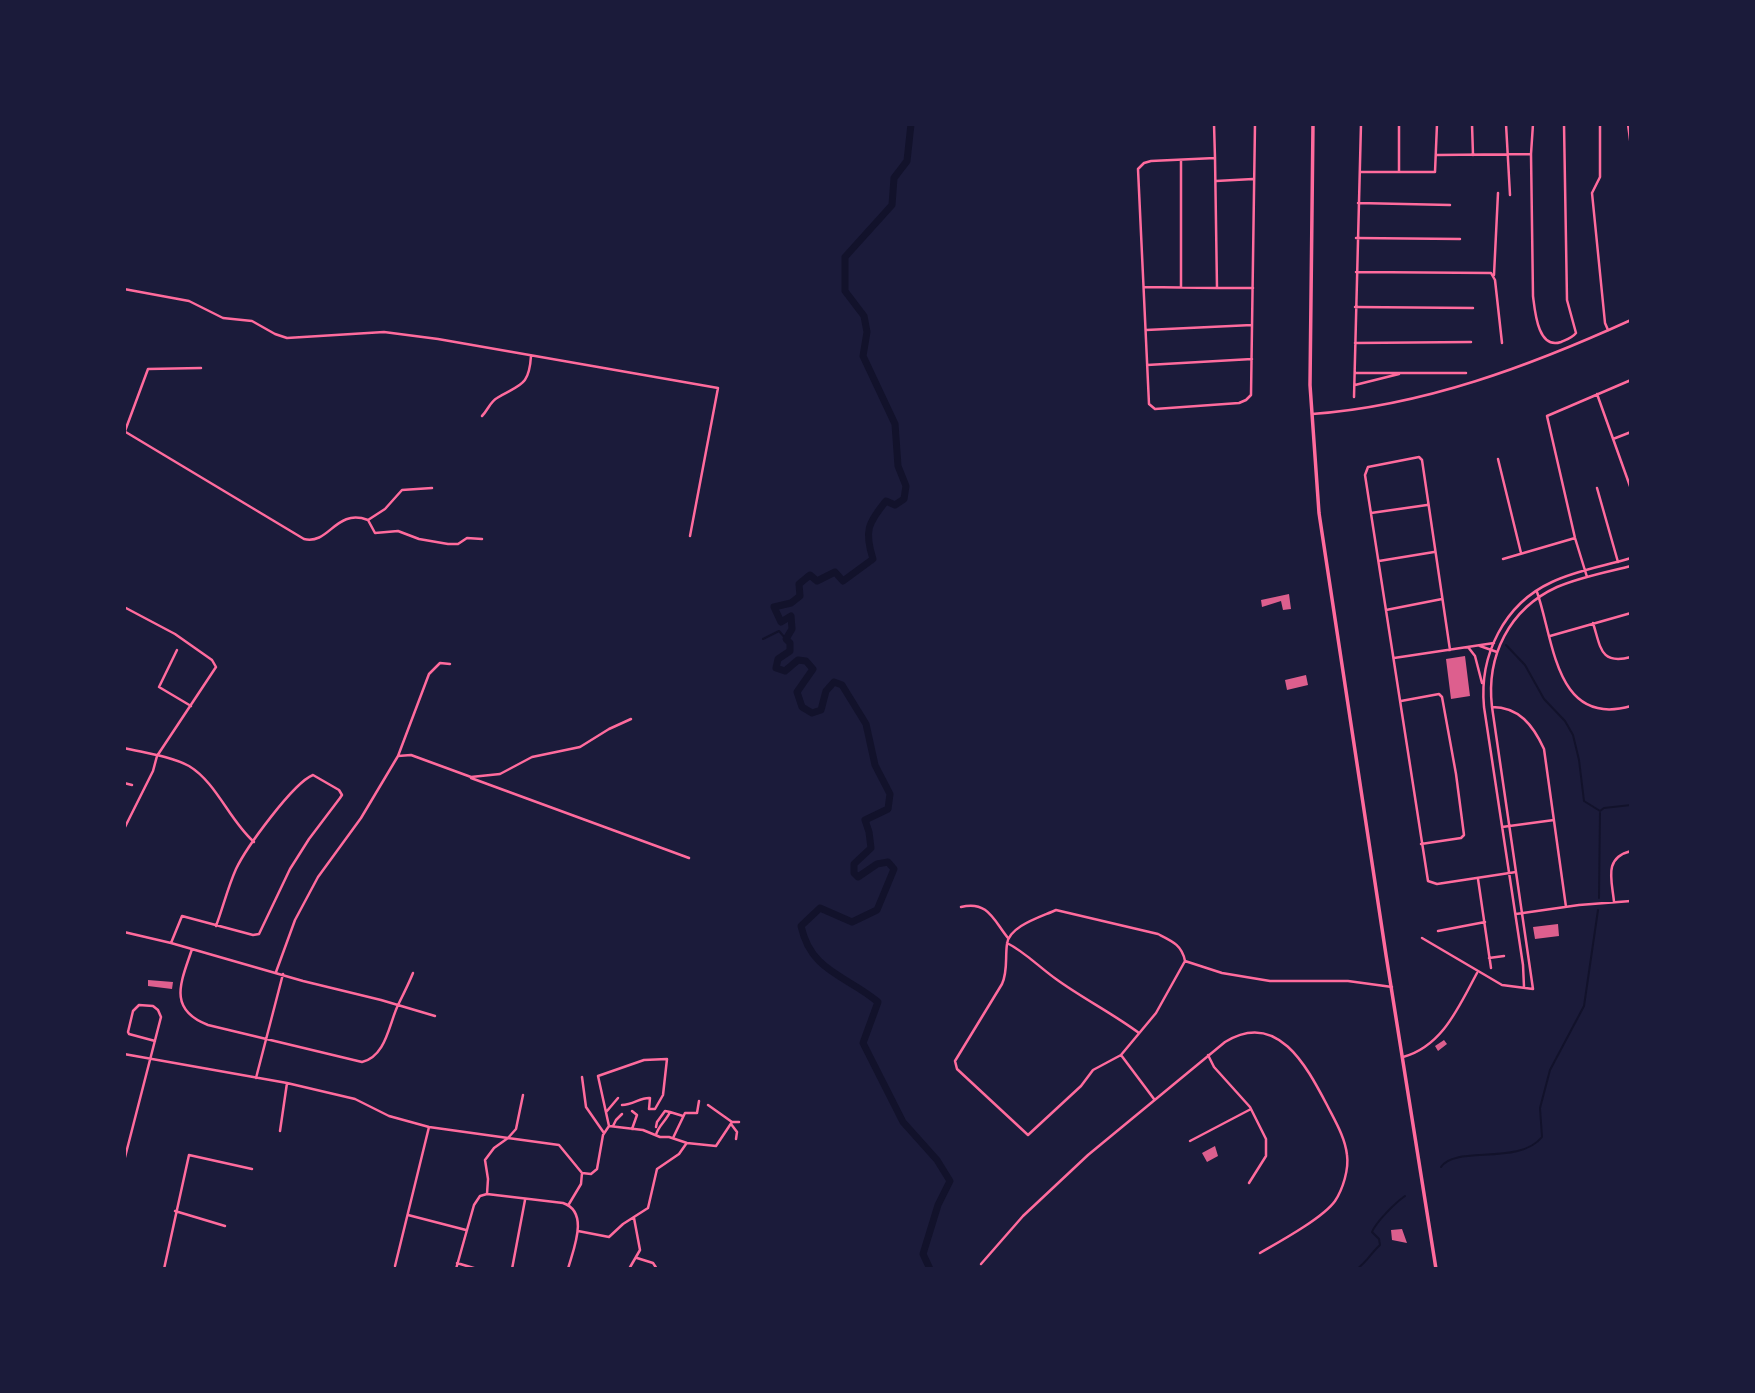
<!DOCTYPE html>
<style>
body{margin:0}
#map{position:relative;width:1755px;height:1393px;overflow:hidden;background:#1b1b3a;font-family:"Fira Sans Condensed",sans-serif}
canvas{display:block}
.frame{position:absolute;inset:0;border:126px solid #1b1b3a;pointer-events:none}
</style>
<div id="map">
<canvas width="1755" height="1393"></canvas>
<div class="frame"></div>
</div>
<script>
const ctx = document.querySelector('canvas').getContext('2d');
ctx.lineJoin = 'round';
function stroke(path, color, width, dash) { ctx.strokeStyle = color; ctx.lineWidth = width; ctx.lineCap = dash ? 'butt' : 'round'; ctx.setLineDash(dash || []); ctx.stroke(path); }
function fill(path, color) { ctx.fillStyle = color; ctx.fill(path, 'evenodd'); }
const stream = new Path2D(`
 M 763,639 L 779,631 L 786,639
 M 1506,645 L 1525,665 L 1544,699 L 1565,721 L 1573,735 L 1579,760 L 1584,801 L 1600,811 L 1604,808 L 1631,805
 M 1599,898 L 1600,813
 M 1441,1167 C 1455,1145 1519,1166 1542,1137 L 1540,1108 L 1550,1070 L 1584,1006 L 1598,910
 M 1357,1269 C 1367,1262 1371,1253 1380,1245 L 1379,1239 L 1372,1232 C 1376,1222 1395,1203 1405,1196`);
const river = new Path2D(`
 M 911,124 L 907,161 L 894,178 L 892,205 L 845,257 L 845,291 L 864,316 L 867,332 L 863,356 L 895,424 L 898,466 L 906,486 L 904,499 L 895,505 L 886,501 C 868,523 864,531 873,559 L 843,581 L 835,572 L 817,581 L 810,575 L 799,584 L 800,596 L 791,603 L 774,607 L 781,622 L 791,616 L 792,629 L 786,639 L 790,643 L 790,651 L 778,659 L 776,668 L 785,671 L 798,660 L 806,661 L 813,669 L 797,692 L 802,707 L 812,713 L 821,710 L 826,691 L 834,682 L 842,685 L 866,724 L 875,765 L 890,794 L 888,809 L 865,820 L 869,832 L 871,848 L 854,864 L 854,873 L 858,877 L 877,864 L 888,862 L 894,869 L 877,910 L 852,922 L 820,908 L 801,926 C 811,972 846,975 878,1002 L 863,1043 L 903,1122 L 937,1160 L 950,1181 L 938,1205 L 923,1254 L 930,1269`);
const building = new Path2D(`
 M 1289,594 L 1291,609 L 1283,610 L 1281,601 L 1262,607 L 1261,600 Z
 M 1465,656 L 1470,696 L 1451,699 L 1446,659 Z
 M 1306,675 L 1308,685 L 1287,690 L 1285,680 Z
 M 1558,924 L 1559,936 L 1535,939 L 1533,927 Z
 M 148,980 L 173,982 L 172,989 L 148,986 Z
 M 1444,1040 L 1447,1044 L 1438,1051 L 1435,1046 Z
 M 1215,1146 L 1218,1156 L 1207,1162 L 1202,1153 Z
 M 1402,1229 L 1407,1243 L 1392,1240 L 1391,1230 Z`);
const minor = new Path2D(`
 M 1214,124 L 1215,158 L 1151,161 L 1144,163 L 1138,169 L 1149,404 L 1155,409 L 1239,403 L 1246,400 L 1251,395 L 1255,124
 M 1399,124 L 1399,172
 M 1472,124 L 1473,155
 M 1506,124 L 1510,195
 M 1533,124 L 1531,154 L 1533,296 C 1535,312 1538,350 1561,342 C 1568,339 1572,338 1576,333 L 1567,300 L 1564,124
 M 1600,124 L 1600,177 L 1592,193 L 1605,323 L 1608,330
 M 1628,124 L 1631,147
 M 1437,155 L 1531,154
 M 1215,158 L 1217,288 L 1253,288
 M 1181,160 L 1181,287
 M 1361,172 L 1435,172 L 1437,124
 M 1216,181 L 1253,179
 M 1358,203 L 1450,205
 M 1356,238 L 1460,239
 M 1356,272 L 1491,273 L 1495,280 L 1502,343
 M 1494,275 L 1498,193
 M 1144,287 L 1217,288
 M 124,289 L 189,301 L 223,318 L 252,321 L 275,334 L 287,338 L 384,332 L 438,339 L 718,388 L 690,536
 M 1355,307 L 1473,308
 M 1146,330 L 1252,325
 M 1355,343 L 1471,342
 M 1147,365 L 1252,359
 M 1356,373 L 1466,373
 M 1355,385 L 1399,374
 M 1597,394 L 1631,489
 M 1354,397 L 1361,124
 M 482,416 C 488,410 490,402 497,398 C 520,384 529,387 531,356
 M 124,431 L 304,539 C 330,545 335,508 368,520 L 375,533 L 398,531 L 419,539 L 448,544 L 458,544 L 467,538 L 482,539
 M 125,431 L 148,369 L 201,368
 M 1613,439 L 1631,432
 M 1498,459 L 1521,553
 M 1597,488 L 1618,562
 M 1371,513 L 1427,505
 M 368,520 L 385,509 L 402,490 L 432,488
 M 1503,559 L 1575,538
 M 1379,561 L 1434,552
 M 1587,577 L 1575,538 L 1547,416 L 1631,380
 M 1537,592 C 1554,640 1555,728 1631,706
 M 124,607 L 175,634 L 212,660 L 216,667 L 157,756 L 153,771 L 124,829
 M 1386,610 L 1442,599
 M 1593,623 C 1601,648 1600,665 1631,657
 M 1550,636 L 1631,613
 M 1480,646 L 1497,652
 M 1468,647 L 1475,656 L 1482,683
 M 177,650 L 159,687 L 191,706
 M 1450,650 L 1422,460 L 1419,457 L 1368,467 L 1365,475 L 1428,881 L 1437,884 L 1516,872
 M 1394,658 L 1494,643
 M 1401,701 L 1439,694 L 1442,697 L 1456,774 L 1464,835 L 1461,838 L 1421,844
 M 1492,707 C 1519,707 1533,725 1544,749 L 1566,907
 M 124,748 C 145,753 170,756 189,766 C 217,783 229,820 254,842
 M 398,756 L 411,755 L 471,777 L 500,774 L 532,757 L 580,747 L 609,729 L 631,719
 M 471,778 L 689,858
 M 124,783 L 132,785
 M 1502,827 L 1554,820
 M 1478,879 L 1491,968
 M 1614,902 C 1612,880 1603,858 1631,851
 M 961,907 C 988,900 994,921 1008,938
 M 1056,910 L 1158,934 C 1172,941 1182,945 1185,961 L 1156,1013 L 1121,1055 L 1093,1070 L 1081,1086 L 1028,1135 L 957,1069 L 955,1061 L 1002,984 C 1008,971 1005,958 1007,944 C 1009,926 1041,917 1056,910 Z
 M 1516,914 L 1579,905 L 1631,901
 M 1438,931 L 1485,922
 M 124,932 L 171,943 L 303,981 L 381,1000 L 435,1016
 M 1422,938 L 1502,985 L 1533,989 L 1492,707 C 1486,656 1509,609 1557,587 C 1580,577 1607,572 1631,566
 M 171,943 L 182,916 L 253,935 L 259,934 L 290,869 L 309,839 L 340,798 L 342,795 L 339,790 L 313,775 C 293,783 246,848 236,869 C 228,887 223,907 216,926
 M 1007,943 C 1025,952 1039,967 1056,979 C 1082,998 1112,1013 1139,1033
 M 192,949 C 182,980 166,1009 208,1025 L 362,1062 C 387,1056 389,1022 399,1003 C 404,993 409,983 413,973
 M 1489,958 L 1504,956
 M 1185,961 L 1222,973 L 1270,981 L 1348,981 L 1392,987
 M 276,972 L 295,920 L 318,877 L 361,818 L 398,756 L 429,674 L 440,663 L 450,664
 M 1524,987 L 1523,965 L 1484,707 C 1479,655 1504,604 1552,582 C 1577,570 1605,566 1631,558
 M 124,1054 L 287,1083 L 355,1099 L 389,1116 L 429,1127 L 508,1138 L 516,1129 L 523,1095
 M 1121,1055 L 1154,1099
 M 1208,1055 L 1214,1067 L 1250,1107 L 1266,1139 L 1266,1156 L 1249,1183
 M 1403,1057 C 1443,1046 1459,1006 1477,973
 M 582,1077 L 586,1107 L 604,1133
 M 256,1078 L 283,974
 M 607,1111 L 618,1098
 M 632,1111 L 637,1115 L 632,1129
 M 732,1122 L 739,1122
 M 731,1124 L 737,1132 L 736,1139
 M 609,1126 L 598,1076 L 644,1060 L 667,1059 L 663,1095 L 655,1109 L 649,1109 L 650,1098 C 641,1097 633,1105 622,1105
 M 613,1126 L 616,1120 L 622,1114
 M 656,1127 L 657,1122 L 665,1111 L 670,1112
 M 280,1131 L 287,1083
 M 656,1135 C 658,1126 666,1121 670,1112 L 683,1116
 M 673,1138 L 685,1113 L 697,1113 L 699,1101
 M 1190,1141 L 1251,1109
 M 124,1161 L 161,1017 L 158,1010 L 153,1006 L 139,1005 L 133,1011 L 128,1032 L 129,1034 L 155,1041
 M 487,1194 L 563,1203 C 590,1212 573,1250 568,1269
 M 569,1204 L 581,1184 L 582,1173
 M 175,1211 L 225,1226
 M 408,1215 L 466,1230
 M 578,1231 L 609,1237 L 623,1224 L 648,1208 L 657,1169 L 679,1154 L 686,1144
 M 637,1258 L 653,1263 L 657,1269
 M 457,1263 L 477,1269
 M 981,1264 L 1023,1216 L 1088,1155 L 1225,1042 C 1277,1010 1306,1065 1327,1105 C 1335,1121 1345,1137 1347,1155 C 1349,1169 1343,1189 1335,1201 C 1323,1218 1279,1242 1260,1253
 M 395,1266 L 429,1127
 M 164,1269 L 189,1155 L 252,1169
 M 456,1269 L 474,1205 L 480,1196 L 487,1194 L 488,1179 L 485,1160 L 494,1148 L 508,1138 L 559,1145 L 582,1173 L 591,1174 L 597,1169 L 603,1135 L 609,1126 L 643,1130 L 660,1137 L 669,1137 L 687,1143 L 716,1146 L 732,1122 L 708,1105
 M 512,1269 L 525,1200
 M 629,1269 L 640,1250 L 634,1218`);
const tertiary = new Path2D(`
 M 1312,414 C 1423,406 1530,366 1631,320`);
const primary = new Path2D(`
 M 1313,124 L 1310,385 L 1319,513 L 1386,955 L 1436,1269`);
stroke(stream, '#12122b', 2);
stroke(river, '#12122b', 7);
fill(building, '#dd5f8e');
stroke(minor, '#ff6b9d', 2.5);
stroke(tertiary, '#ff6b9d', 2.5);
stroke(primary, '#ff6b9d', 3.5);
</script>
